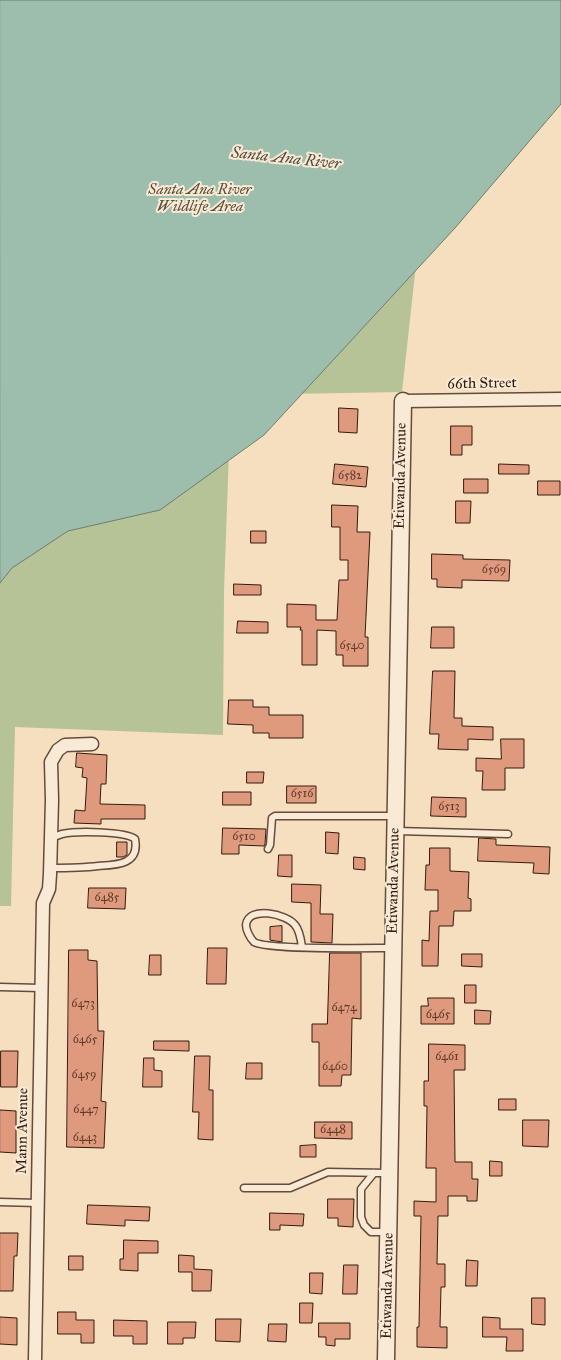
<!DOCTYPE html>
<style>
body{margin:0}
canvas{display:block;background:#f5dfbe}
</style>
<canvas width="561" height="1360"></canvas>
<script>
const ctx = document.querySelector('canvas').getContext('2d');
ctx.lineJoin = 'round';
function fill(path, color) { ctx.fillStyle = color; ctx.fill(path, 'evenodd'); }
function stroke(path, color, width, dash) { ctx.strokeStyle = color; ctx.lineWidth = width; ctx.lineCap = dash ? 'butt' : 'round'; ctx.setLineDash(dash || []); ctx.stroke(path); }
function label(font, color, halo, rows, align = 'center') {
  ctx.font = font + ' "IM FELL Great Primer",serif'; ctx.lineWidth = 4; ctx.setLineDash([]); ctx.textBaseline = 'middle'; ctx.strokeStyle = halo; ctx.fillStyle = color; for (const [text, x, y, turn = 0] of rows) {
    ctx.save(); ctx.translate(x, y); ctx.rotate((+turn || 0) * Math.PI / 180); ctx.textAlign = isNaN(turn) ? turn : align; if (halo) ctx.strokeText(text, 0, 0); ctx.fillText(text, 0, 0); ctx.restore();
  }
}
const green = new Path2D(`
 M 0,0 L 442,28 L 402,392 L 231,395 L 224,591 L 223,735 L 15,727 L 11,906 L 0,906 Z`);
const water = new Path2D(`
 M 0,0 L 561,0 L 561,104 L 455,228 L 264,435 L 160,510 L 68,531 L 12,568 L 0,583 Z`);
const building = new Path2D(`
 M 339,408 L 358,409 L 357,433 L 339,432 Z
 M 451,426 L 472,426 L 472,445 L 462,445 L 462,455 L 451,455 Z
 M 335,464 L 368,467 L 366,487 L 333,484 Z
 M 499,464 L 529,465 L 529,474 L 499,474 Z
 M 464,479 L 488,479 L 488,493 L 464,493 Z
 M 538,481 L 560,481 L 560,495 L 538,495 Z
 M 456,501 L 471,501 L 470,523 L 456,523 Z
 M 332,505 L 358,506 L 357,532 L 370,532 L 365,637 L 368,637 L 368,666 L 343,666 L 343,655 L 336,655 L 336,631 L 317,630 L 317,665 L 302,665 L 302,630 L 300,630 L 301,627 L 287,627 L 287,604 L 316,605 L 316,620 L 337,620 L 339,580 L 348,580 L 348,560 L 340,560 L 340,527 L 332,527 Z
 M 251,531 L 266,531 L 266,543 L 251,543 Z
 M 432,554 L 463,555 L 463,559 L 510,560 L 509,581 L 462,580 L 462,588 L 437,587 L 437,579 L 432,579 Z
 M 234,584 L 261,585 L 261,595 L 234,595 Z
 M 238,621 L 268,622 L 268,633 L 237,633 Z
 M 432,627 L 454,627 L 454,648 L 431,648 Z
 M 433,671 L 455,671 L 454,718 L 462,718 L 462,726 L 493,727 L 493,740 L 468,739 L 468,750 L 438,749 L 439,734 L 430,734 Z
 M 229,700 L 253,700 L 253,707 L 269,707 L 269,715 L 303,715 L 303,738 L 269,738 L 269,733 L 253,733 L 253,725 L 228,724 Z
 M 501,739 L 524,739 L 524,768 L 505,768 L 505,790 L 482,790 L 483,771 L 476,771 L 476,758 L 501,759 Z
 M 77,753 L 107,755 L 106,784 L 101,784 L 100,804 L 145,805 L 145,819 L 101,819 L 101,824 L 74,823 L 75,810 L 85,811 L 87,778 L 82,777 L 83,768 L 76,767 Z
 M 247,772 L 264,772 L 263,783 L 247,783 Z
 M 287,786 L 316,786 L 316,803 L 287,803 Z
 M 223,792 L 251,792 L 251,805 L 223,805 Z
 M 432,797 L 466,798 L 466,817 L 431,816 Z
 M 223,828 L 266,829 L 265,844 L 264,846 L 239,845 L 239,854 L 222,854 Z
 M 326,832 L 339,833 L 338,854 L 326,853 Z
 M 479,838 L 496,839 L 496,845 L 550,847 L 549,874 L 533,873 L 534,863 L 478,861 Z
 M 117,842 L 127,842 L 127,855 L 123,857 L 117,857 Z
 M 430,848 L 450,848 L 450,871 L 469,872 L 468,898 L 471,899 L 471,911 L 454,911 L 453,926 L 439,926 L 438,966 L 422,966 L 422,940 L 429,941 L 430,911 L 438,911 L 438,890 L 425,890 L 426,865 L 429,865 Z
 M 279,855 L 292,855 L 292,877 L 278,876 Z
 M 354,857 L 365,858 L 365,870 L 354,869 Z
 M 292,884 L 321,885 L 320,914 L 333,914 L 332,943 L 311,942 L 311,903 L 292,902 Z
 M 89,888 L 126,888 L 125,909 L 88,908 Z
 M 282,926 L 282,942 L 270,940 L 270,927 Z
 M 208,948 L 227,948 L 226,984 L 207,984 Z
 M 69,950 L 88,950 L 88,960 L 97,961 L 98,1031 L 104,1031 L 101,1101 L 106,1102 L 104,1148 L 67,1147 Z
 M 330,953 L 361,953 L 361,1019 L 352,1018 L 351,1075 L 342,1075 L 341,1086 L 319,1086 L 319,1042 L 312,1042 L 312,1024 L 327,1024 Z
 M 462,954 L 482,954 L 482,967 L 462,966 Z
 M 150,955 L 161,955 L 161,975 L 149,975 Z
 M 465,985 L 476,985 L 476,1003 L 465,1003 Z
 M 428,998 L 454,998 L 454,1024 L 421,1024 L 421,1006 L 428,1006 Z
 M 475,1010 L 491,1011 L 490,1024 L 475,1024 Z
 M 154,1041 L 189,1041 L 189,1051 L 154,1050 Z
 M 429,1044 L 465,1045 L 465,1070 L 454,1070 L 455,1162 L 472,1162 L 472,1179 L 478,1179 L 477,1201 L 467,1201 L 467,1196 L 448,1196 L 448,1216 L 438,1216 L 437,1264 L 445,1264 L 445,1287 L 441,1287 L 440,1327 L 447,1327 L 447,1348 L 417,1347 L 417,1327 L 419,1327 L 421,1216 L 414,1216 L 414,1201 L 436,1202 L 436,1168 L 426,1168 L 427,1106 L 424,1106 L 424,1081 L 428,1081 Z
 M 1,1051 L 18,1051 L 17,1087 L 1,1087 Z
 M 195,1056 L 210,1056 L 209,1090 L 213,1090 L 213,1140 L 198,1139 L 199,1112 L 193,1112 Z
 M 144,1058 L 154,1058 L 154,1070 L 162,1071 L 162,1087 L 143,1087 Z
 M 247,1063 L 262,1063 L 262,1079 L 246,1079 Z
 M 499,1099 L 516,1099 L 516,1110 L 499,1110 Z
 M 0,1110 L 16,1111 L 16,1153 L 0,1152 Z
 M 523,1120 L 549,1120 L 548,1147 L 523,1146 Z
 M 315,1122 L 352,1122 L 352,1139 L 315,1138 Z
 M 316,1145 L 316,1157 L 300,1157 L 300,1146 Z
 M 490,1161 L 502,1162 L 502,1176 L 490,1176 Z
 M 328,1199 L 354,1199 L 353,1227 L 338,1226 L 338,1218 L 328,1218 Z
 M 88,1205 L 150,1207 L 149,1221 L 125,1220 L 125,1226 L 87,1224 Z
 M 270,1213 L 304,1214 L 303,1226 L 280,1225 L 280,1230 L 270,1230 Z
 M 0,1233 L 18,1233 L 17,1256 L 14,1256 L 13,1291 L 0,1291 Z
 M 124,1240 L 158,1241 L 158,1253 L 138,1253 L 138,1271 L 120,1270 L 120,1259 L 123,1259 Z
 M 179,1255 L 194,1256 L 194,1269 L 212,1270 L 211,1291 L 192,1291 L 192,1272 L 179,1272 Z
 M 69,1256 L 83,1256 L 83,1270 L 69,1270 Z
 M 467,1260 L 478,1261 L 477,1286 L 466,1286 Z
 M 344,1265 L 358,1265 L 357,1294 L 343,1294 Z
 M 310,1273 L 323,1273 L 322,1294 L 310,1293 Z
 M 532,1298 L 545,1298 L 545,1325 L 532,1324 Z
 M 300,1303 L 313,1303 L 312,1323 L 300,1323 Z
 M 58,1312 L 76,1312 L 76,1320 L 94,1320 L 94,1343 L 81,1343 L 81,1334 L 58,1334 Z
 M 0,1317 L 17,1318 L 17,1345 L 0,1344 Z
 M 483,1317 L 500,1318 L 500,1329 L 523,1329 L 523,1351 L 506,1351 L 507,1337 L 483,1337 Z
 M 216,1319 L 241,1319 L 240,1342 L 216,1341 Z
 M 114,1320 L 147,1321 L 147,1344 L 133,1344 L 133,1336 L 114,1336 Z
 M 168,1322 L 196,1322 L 195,1338 L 183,1338 L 183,1344 L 168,1344 Z
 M 319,1323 L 350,1323 L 350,1339 L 335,1339 L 335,1346 L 326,1345 L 326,1337 L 319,1337 Z
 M 269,1324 L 287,1324 L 286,1342 L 268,1341 Z`);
const service = new Path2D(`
 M 397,831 L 508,834
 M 268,849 L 270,845 L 272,818 L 275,816 L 394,816
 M 50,868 C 66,868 82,868 98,866 C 116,865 140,865 135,839 C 125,831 75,831 62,834 C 58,835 54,837 51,839
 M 302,947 C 301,940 300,931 295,925 C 287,914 248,905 246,925 C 246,930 250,938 254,942 C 266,950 370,948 392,948
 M 0,987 L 41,988
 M 374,1173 L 361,1189 L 361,1217 L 364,1225 L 371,1232 L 387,1232
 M 244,1188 L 290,1188 L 328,1172 L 388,1173
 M 0,1202 L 38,1203`);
const minor = new Path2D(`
 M 403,401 L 561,399
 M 35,1360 L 43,903 L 49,889 L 50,874 L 52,800 L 51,762 L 58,750 L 65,745 L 92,744`);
const tertiary = new Path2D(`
 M 386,1360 L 403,401`);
const numberNames = [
 ["6582",350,476],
 ["6569",494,570],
 ["6540",352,646],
 ["6516",302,794],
 ["6513",449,807],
 ["6510",244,837],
 ["6485",107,898],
 ["6473",83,1004],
 ["6474",344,1008],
 ["6465",438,1015],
 ["6465",85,1040],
 ["6461",447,1057],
 ["6460",335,1067],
 ["6459",84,1075],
 ["6447",86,1110],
 ["6448",333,1130],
 ["6443",85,1138]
];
const parkNames = [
 ["Santa Ana River",200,190],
 ["Wildlife Area",200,207]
];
const streetNames = [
 ["66th Street",482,384,-1],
 ["Etiwanda Avenue",401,476,-89],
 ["Etiwanda Avenue",394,881,-89],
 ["Mann Avenue",23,1131,-89],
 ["Etiwanda Avenue",388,1286,-89]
];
const waterNames = [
 ["Santa Ana River",286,159,6]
];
fill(green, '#b6c396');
fill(water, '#9dbdad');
stroke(water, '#737c6e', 1);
fill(building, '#df9a7d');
stroke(building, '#351a10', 1);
stroke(service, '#654b3c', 9);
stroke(minor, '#654b3c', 15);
stroke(tertiary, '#654b3c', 19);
stroke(service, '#f8ead5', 6);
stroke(minor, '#f8ead5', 12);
stroke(tertiary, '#f8ead5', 16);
label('12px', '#603a2b', null, numberNames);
label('italic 15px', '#5c4d38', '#f8ead5', parkNames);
label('15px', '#351a10', '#f8ead5', streetNames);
label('italic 16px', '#544b3f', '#f8ead5', waterNames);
</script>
